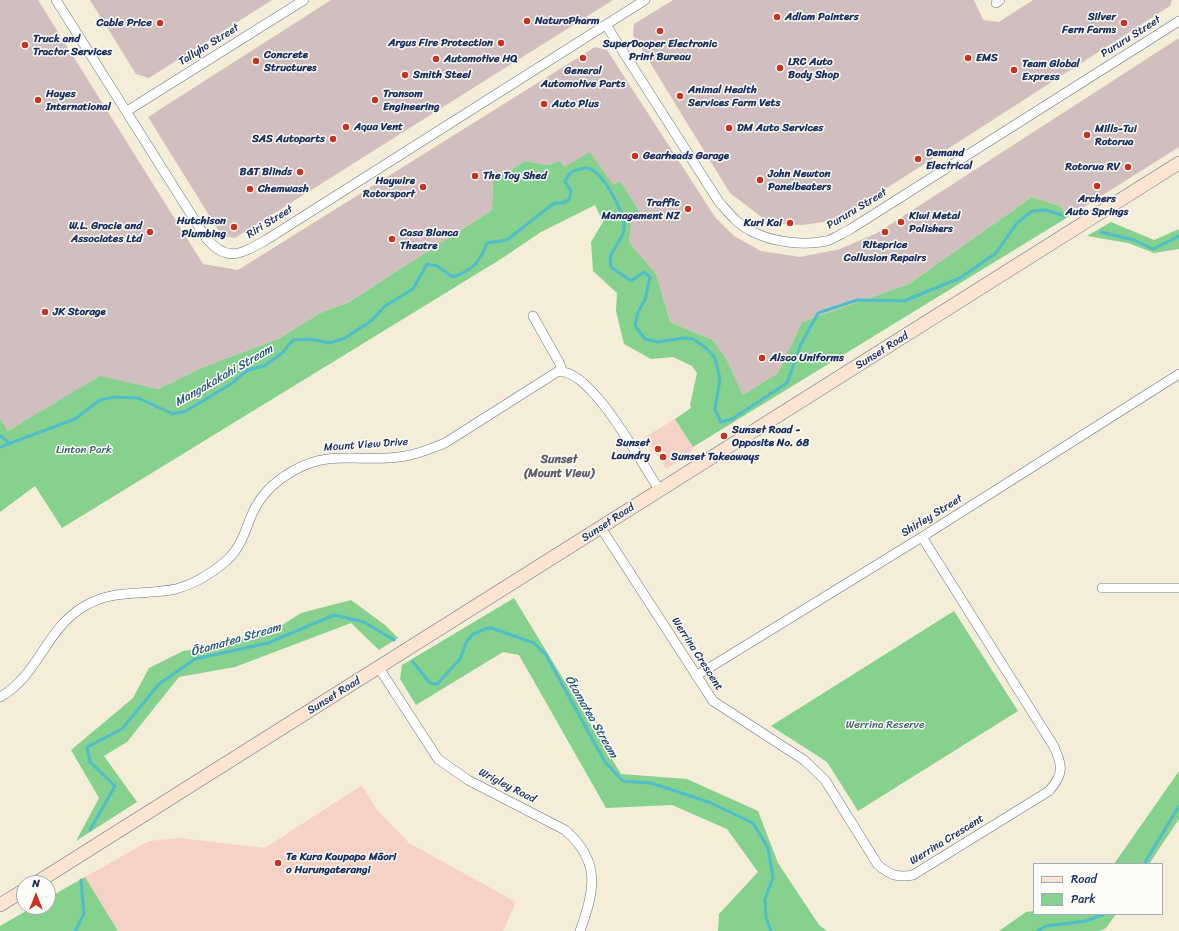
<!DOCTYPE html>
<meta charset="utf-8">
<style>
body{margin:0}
#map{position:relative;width:1179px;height:931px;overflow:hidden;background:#f4edd8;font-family:Sriracha,sans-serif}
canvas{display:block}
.legend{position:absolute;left:1033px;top:863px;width:130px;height:52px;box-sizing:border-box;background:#fdfcf7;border:1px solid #a3aaba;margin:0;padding:5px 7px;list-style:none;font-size:12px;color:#1b2f5e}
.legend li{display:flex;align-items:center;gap:8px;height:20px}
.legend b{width:20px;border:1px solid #a3aaba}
.north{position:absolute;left:16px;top:875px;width:40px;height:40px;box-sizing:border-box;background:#fdfcf7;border:1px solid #a3aaba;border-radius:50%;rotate:0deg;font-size:11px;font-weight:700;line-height:16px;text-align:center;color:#1b2f5e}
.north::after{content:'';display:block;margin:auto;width:14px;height:18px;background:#c8321e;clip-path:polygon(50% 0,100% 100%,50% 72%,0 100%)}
</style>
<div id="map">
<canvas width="1179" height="931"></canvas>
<ul class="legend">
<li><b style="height:5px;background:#fce5d0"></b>Road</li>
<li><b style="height:11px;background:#86d18e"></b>Park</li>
</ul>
<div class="north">N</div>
</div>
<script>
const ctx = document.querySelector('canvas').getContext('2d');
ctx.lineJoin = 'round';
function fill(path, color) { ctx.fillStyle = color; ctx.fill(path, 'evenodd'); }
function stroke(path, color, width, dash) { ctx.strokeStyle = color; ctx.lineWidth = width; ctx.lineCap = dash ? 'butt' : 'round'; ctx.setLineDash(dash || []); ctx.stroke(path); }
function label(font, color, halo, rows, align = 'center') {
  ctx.font = font + ' Sriracha,sans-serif'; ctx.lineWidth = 3; ctx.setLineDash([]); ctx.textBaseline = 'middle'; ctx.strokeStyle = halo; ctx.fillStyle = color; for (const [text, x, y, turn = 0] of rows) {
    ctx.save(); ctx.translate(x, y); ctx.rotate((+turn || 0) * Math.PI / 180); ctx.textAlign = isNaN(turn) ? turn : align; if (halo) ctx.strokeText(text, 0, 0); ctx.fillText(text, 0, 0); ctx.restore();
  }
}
const built = new Path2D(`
 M 675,419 L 693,447 L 690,454 L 666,469 L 645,437 Z
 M 362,785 L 377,810 L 409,843 L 516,902 L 503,931 L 118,931 L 85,877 L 149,841 L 180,838 L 265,848 Z`);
const industrial = new Path2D(`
 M 0,0 L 38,0 L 203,264 L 238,270 L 595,47 L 607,50 L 715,217 L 734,236 L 761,251 L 800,257 L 840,249 L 877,233 L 1179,38 L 1179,147 L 1068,217 L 1060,206 L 1032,197 L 909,284 L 802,322 L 778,373 L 743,395 L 727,360 L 713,340 L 670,322 L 656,274 L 629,242 L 632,221 L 620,181 L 613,186 L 565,167 L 560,161 L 548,165 L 525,161 L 493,181 L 492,210 L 349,302 L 320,313 L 280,338 L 199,369 L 158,389 L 100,377 L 8,431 L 0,418 Z
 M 90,0 L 272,0 L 149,78 L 136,74 Z
 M 331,0 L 613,0 L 235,238 L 222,236 L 148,117 Z
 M 673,0 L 974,0 L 983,20 L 999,22 L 1033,0 L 1172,0 L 1170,6 L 848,213 L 824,222 L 802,225 L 769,223 L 730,193 L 633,35 L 634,24 Z`);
const green = new Path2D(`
 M 590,152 L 613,185 L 620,181 L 640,213 L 632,221 L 629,242 L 656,274 L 670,322 L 713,340 L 727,360 L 743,395 L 778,373 L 802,322 L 909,284 L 1032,197 L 1060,206 L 1068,217 L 693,447 L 675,419 L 691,408 L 690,405 L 697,373 L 692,366 L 673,357 L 651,359 L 624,344 L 616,311 L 617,293 L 593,271 L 591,242 L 603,222 L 595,205 L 541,232 L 501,259 L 62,528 L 35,486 L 0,512 L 0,418 L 8,431 L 100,376 L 158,389 L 199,369 L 280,338 L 320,313 L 349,302 L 492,210 L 493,181 L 525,161 L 548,165 L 560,161 L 565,167 Z
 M 1111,222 L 1154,240 L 1179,229 L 1179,249 L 1154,253 L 1128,243 L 1087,236 Z
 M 514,598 L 621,774 L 687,779 L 758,811 L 778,863 L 819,925 L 827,931 L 718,931 L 719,914 L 758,872 L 727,829 L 672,805 L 606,808 L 519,655 L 503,652 L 416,705 L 400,679 L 402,665 Z
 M 351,600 L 385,625 L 398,638 L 379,650 L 351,623 L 235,667 L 179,677 L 127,742 L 104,756 L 137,802 L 76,841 L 99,798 L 71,750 L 133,698 L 149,668 L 183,651 L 223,645 L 270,627 L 271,632 L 301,613 Z
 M 954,611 L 1018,711 L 858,811 L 827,762 L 771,726 Z
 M 1179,771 L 1179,819 L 1149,864 L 1114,864 Z
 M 85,877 L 118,931 L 0,931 L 0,926 L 33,907 L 48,907 L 48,898 Z
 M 1034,911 L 1034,914 L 1116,914 L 1106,928 L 1100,931 L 999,931 L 1026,912 Z`);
const stream = new Path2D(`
 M 1101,232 L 1134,240 L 1153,249 L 1179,236
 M 0,435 L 10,444
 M 0,447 L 75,419 L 100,400 L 114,397 L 138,398 L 173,414 L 186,411 L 231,384 L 248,370 L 264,366 L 282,353 L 293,340 L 310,339 L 330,343 L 345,338 L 371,321 L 385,306 L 413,289 L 427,264 L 437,266 L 453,277 C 473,270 480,262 487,243 L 507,240 L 554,203 L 562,203 L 569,200 L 571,191 L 565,182 C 567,176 570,171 577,170 C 580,169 583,168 586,168 C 601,168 623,210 624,224 C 626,237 613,246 610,258 C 610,260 611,264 611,267 L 631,281 L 644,272 L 650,277 L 645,300 L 638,312 L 635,326 L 645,339 L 658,342 L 683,338 L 693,339 L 705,347 L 715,358 L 720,379 L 715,409 L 721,422 L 732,419 L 787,383 L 801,344 L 818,313 L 857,300 L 904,301 L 960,278 L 996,253 L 1017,223 L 1032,211 L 1046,210 L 1064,216
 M 413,662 L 430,683 L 437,684 L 460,659 L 467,641 L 473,634 L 485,629 L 491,628 L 534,643 L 546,655 L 605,762 L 623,781 L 651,783 L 711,803 L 753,823 L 768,848 L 773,878 L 765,899 L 766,918 L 771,931
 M 90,830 L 115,786 L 90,762 L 87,747 L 122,729 L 159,684 L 195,659 L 268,643 L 334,615 L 364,622 L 394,640
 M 1144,864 L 1179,806
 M 75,931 L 84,914 L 81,880
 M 1037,931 L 1046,926 L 1086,921 L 1105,914`);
const minor = new Path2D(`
 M 56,0 L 206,238 C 227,263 241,254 266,240 L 645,0
 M 996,3 L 1000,0
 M 606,25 L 719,202 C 729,213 738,225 751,231 C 772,242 803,246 826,241 C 834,239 842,233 849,230 L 1179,21
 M 127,111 L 304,0
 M 533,316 L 560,364 L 562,371
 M 601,528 L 713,701 L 804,760 L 825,780 L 878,865 C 890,875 898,878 913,875 L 1049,791 C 1064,774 1063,765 1053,745 L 922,537
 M 1102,588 L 1179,588
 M 379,668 L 438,759 L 468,780 L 565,830 C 601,861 595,890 580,931
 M 696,676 L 922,537 L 1179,374
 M 0,697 C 38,676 46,629 83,607 C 114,588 143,596 176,589 C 195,584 212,573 226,561 C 239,550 244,535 250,519 C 258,498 273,482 293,471 C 331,448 365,464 405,456 C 419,454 432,448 445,443 L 557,372 C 590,365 642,465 659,489`);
const secondary = new Path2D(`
 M 36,883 L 1179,163
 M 0,905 L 24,890`);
const markers = [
 [777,17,4,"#c8321e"],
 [527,21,4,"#c8321e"],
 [160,23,4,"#c8321e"],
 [1124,23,4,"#c8321e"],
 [660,31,4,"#c8321e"],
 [501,43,4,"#c8321e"],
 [25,45,4,"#c8321e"],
 [583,58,4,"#c8321e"],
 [968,58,4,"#c8321e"],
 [436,59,4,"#c8321e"],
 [256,61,4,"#c8321e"],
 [780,68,4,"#c8321e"],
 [1014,70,4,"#c8321e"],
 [405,75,4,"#c8321e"],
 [680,96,4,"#c8321e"],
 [38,100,4,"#c8321e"],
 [375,100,4,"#c8321e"],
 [544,104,4,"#c8321e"],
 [346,127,4,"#c8321e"],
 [729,128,4,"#c8321e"],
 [1087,135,4,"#c8321e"],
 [333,139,4,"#c8321e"],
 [635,156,4,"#c8321e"],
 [918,159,4,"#c8321e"],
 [1128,167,4,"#c8321e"],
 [300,172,4,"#c8321e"],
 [475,176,4,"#c8321e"],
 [760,180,4,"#c8321e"],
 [1097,186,4,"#c8321e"],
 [423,187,4,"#c8321e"],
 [250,189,4,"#c8321e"],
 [688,209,4,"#c8321e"],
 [901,222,4,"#c8321e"],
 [790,223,4,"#c8321e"],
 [234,227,4,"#c8321e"],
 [150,232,4,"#c8321e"],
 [885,232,4,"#c8321e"],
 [392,239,4,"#c8321e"],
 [45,312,4,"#c8321e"],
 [762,358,4,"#c8321e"],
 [724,436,4,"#c8321e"],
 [658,449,4,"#c8321e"],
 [663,457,4,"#c8321e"],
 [278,863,4,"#c8321e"]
];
const poiNames = [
 ["Adlam Painters",785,17],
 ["Silver",1116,17,"right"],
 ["Fern Farms",1116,30,"right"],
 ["NaturoPharm",535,21],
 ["Cable Price",152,23,"right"],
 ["Truck and",33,39],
 ["Tractor Services",33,52],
 ["Argus Fire Protection",493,43,"right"],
 ["SuperDooper Electronic",660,44,"center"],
 ["Print Bureau",660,57,"center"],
 ["Concrete",264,55],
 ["Structures",264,68],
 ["EMS",976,58],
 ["Automotive HQ",444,59],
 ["LRC Auto",788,62],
 ["Body Shop",788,75],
 ["Team Global",1022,64],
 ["Express",1022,77],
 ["General",583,71,"center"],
 ["Automotive Parts",583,84,"center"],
 ["Smith Steel",413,75],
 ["Animal Health",688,90],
 ["Services Farm Vets",688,103],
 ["Hayes",46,94],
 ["International",46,107],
 ["Transom",383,94],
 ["Engineering",383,107],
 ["Auto Plus",552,104],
 ["Aqua Vent",354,127],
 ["DM Auto Services",737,128],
 ["Mills-Tui",1095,129],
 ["Rotorua",1095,142],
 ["SAS Autoparts",325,139,"right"],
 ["Demand",926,153],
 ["Electrical",926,166],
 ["Gearheads Garage",643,156],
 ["Rotorua RV",1120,167,"right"],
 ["B&T Blinds",292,172,"right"],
 ["John Newton",768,174],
 ["Panelbeaters",768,187],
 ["The Toy Shed",483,176],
 ["Haywire",415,181,"right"],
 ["Rotorsport",415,194,"right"],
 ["Chemwash",258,189],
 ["Archers",1097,199,"center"],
 ["Auto Springs",1097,212,"center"],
 ["Traffic",680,203,"right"],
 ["Management NZ",680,216,"right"],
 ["Kiwi Metal",909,216],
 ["Polishers",909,229],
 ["Hutchison",226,221,"right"],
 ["Plumbing",226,234,"right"],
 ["Kuri Kai",782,223,"right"],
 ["W.L. Gracie and",142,226,"right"],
 ["Associates Ltd",142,239,"right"],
 ["Casa Blanca",400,233],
 ["Theatre",400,246],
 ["Riteprice",885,245,"center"],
 ["Collusion Repairs",885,258,"center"],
 ["JK Storage",53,312],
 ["Alsco Uniforms",770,358],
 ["Sunset Road -",732,430],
 ["Opposite No. 68",732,443],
 ["Sunset",650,443,"right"],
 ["Laundry",650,456,"right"],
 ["Sunset Takeaways",671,457],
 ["Te Kura Kaupapa Māori",286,857],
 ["o Hurungaterangi",286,870]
];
const streetNames = [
 ["Pururu Street",1131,37,-32],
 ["Tallyho Street",209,45,-32],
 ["Pururu Street",857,209,-31],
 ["Riri Street",270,222,-32],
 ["Sunset Road",882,351,-32],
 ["Mount View Drive",366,445,-4],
 ["Shirley Street",932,516,-32],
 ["Sunset Road",608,523,-33],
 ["Werrina Crescent",697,654,57],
 ["Sunset Road",334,696,-32],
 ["Wrigley Road",507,786,27],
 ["Werrina Crescent",947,840,-32]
];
const parkNames = [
 ["Linton Park",84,450],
 ["Werrina Reserve",885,725]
];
const waterNames = [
 ["Mangakakahi Stream",224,376,-30],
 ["Ōtamatea Stream",236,640,-16],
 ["Ōtamatea Stream",591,717,60]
];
const neighbourhoodNames = [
 ["Sunset",559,460],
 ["(Mount View)",559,474]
];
fill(built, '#f6d1c5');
fill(industrial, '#d1bfbf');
fill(green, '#86d18e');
stroke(stream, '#50bdca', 3);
stroke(minor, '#677289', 10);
stroke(secondary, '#677289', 14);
stroke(minor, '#fff', 9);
stroke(secondary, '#fce5d0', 13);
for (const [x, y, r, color] of markers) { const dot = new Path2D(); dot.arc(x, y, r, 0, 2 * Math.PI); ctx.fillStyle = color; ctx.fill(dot); stroke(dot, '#fdfcf7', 1.5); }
label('bold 11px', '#1b2f5e', '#fdfcf7', poiNames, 'left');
label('11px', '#1b2f5e', '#fdfcf7', streetNames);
label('11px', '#3b606c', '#fdfcf7', parkNames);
label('italic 12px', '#2b5a7e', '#fdfcf7', waterNames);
label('bold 12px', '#615f6b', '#fdfcf7', neighbourhoodNames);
</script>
